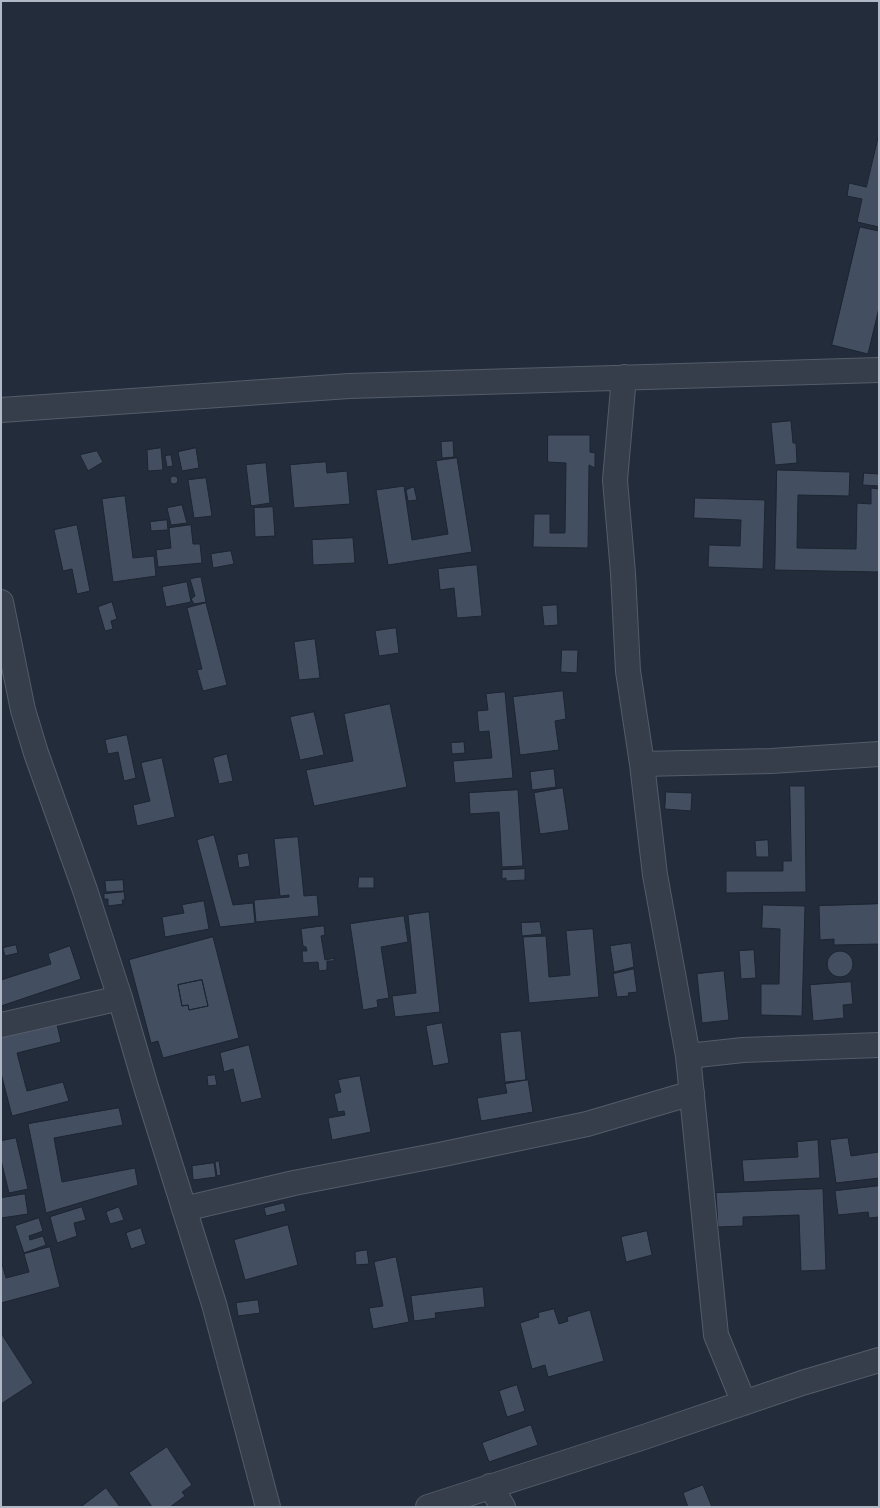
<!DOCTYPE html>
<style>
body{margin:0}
#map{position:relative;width:880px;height:1508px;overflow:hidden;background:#222c3b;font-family:Commissioner,sans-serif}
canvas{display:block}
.frame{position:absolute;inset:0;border:2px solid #b1b9c7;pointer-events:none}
</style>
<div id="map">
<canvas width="880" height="1508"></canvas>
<div class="frame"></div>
</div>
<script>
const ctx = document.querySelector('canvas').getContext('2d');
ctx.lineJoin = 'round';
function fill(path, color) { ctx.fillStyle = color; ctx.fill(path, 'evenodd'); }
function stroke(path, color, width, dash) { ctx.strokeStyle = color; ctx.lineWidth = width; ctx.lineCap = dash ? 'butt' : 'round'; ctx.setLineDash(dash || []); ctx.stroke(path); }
const building = new Path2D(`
 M 879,134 L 879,227 L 857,222 L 862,199 L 847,196 L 849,183 L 866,187 Z
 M 860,227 L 879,231 L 879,308 L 868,354 L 832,345 Z
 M 791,421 L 793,443 L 796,443 L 797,463 L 775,465 L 771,423 Z
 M 548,435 L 590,435 L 590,452 L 595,453 L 595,468 L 589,465 L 588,548 L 533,547 L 534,514 L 550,514 L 550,533 L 565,533 L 566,463 L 548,462 Z
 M 453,441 L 454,457 L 442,458 L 441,442 Z
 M 161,448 L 163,470 L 148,471 L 147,450 Z
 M 196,448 L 199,468 L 182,471 L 178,452 Z
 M 97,451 L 103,462 L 88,471 L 80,455 Z
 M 171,455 L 173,466 L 167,467 L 165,456 Z
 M 457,458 L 472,552 L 388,565 L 376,490 L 404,486 L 412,540 L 448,534 L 436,461 Z
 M 326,462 L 327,473 L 347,471 L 350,504 L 294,508 L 290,465 Z
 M 266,463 L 270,503 L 251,506 L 246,465 Z
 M 777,470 L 850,472 L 849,496 L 798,495 L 797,548 L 856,549 L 857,503 L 871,504 L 871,488 L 879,489 L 879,572 L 775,570 Z
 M 864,473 L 879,474 L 879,486 L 863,485 Z
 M170 480a4 4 0 1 1 8 0a4 4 0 1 1-8 0Z
 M 206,478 L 212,516 L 194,518 L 188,480 Z
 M 414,487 L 417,500 L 408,501 L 406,490 Z
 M 125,496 L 133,558 L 154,556 L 156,576 L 113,582 L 102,499 Z
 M 695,498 L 765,500 L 763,569 L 708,567 L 709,545 L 740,546 L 741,520 L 694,518 Z
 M 182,505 L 187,523 L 171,525 L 167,508 Z
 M 273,507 L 275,536 L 255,537 L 254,508 Z
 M 167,520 L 168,530 L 151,531 L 150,522 Z
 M 77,525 L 90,591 L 77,594 L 72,569 L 63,571 L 54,530 Z
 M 191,525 L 193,544 L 200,544 L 202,563 L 158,567 L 156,550 L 171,548 L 169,528 Z
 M 353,538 L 355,563 L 313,565 L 312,540 Z
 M 231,551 L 234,564 L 213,568 L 211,554 Z
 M 477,565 L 482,616 L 457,618 L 454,588 L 440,590 L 438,569 Z
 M 201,577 L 206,602 L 194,604 L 191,599 L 195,596 L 190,579 Z
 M 187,582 L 191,602 L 166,607 L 162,587 Z
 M 112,602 L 117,619 L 111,621 L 113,629 L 105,631 L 98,607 Z
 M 206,603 L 227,685 L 203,691 L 197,670 L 202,669 L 187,608 Z
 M 557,605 L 558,625 L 544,626 L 542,606 Z
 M 396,628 L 399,653 L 379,656 L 375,631 Z
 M 315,639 L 320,678 L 299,680 L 294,642 Z
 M 562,650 L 578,650 L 577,673 L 561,672 Z
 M 563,691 L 566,719 L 555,721 L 559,750 L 520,755 L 513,697 Z
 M 505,692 L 513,778 L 455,783 L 453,761 L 492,758 L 489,731 L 479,732 L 477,711 L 488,710 L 486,694 Z
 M 390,704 L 407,787 L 314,806 L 306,770 L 353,761 L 344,714 Z
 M 314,712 L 324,755 L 300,760 L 290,717 Z
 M 127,735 L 136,778 L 124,781 L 118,752 L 108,754 L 105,740 Z
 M 464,742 L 465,753 L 452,754 L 451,743 Z
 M 227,754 L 233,781 L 219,784 L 213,758 Z
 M 162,758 L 175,817 L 137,826 L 133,805 L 150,801 L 141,763 Z
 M 554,769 L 556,787 L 532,790 L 530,772 Z
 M 790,786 L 805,786 L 806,892 L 726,893 L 726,871 L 783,871 L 783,861 L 791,861 Z
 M 563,788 L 569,830 L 540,834 L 534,793 Z
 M 518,790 L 523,866 L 502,867 L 499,812 L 470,814 L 469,793 Z
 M 666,792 L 692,793 L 691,811 L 665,809 Z
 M 214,835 L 233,905 L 253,903 L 255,923 L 220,927 L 197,840 Z
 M 298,837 L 304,896 L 317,895 L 319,916 L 256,922 L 254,900 L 289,897 L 289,895 L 280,896 L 274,839 Z
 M 768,840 L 769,857 L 756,857 L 755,841 Z
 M 248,853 L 250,866 L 239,868 L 237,855 Z
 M 525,869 L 525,880 L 506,881 L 506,878 L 502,879 L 502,870 Z
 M 359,877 L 374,877 L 374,888 L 358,888 Z
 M 123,880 L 124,891 L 106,892 L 105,881 Z
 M 124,892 L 125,900 L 122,900 L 123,904 L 108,906 L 108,899 L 104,899 L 104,894 Z
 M 204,901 L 209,929 L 165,937 L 162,917 L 184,913 L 182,905 Z
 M 879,904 L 879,944 L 834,945 L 834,939 L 820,940 L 819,906 Z
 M 763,905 L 805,906 L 802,1016 L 761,1015 L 761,984 L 779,984 L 780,929 L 762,928 Z
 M 429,912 L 440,1012 L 395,1017 L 392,996 L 416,993 L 408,915 Z
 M 404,916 L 408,942 L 381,947 L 389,998 L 377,1000 L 378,1007 L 363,1010 L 350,924 Z
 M 540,922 L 542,934 L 522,936 L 521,923 Z
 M 324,926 L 325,935 L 321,936 L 325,960 L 335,958 L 333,961 L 327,961 L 327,970 L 319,971 L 318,962 L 303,963 L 302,951 L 307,951 L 306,947 L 303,946 L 301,929 Z
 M 593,929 L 599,997 L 529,1003 L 523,937 L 546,936 L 549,977 L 570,975 L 566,931 Z
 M 213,937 L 239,1038 L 163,1058 L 158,1041 L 151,1043 L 129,960 ZM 202,980 L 208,1006 L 189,1010 L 188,1005 L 182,1006 L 178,985 Z
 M 631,943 L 634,967 L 614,972 L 610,946 Z
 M 16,945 L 18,953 L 5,956 L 3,948 Z
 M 70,946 L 81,979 L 1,1006 L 1,980 L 51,964 L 48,954 Z
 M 754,950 L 756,978 L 741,979 L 739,951 Z
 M827 964a13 13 0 1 1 26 0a13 13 0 1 1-26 0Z
 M 634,969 L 637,992 L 628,993 L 629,996 L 617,997 L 613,974 Z
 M 724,971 L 729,1020 L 702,1023 L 697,974 Z
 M 202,980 L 208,1006 L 189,1010 L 188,1005 L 182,1006 L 178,985 Z
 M 851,982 L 853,1004 L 843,1005 L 844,1018 L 813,1021 L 810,985 Z
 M 56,1020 L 61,1042 L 17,1053 L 27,1091 L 63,1082 L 69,1101 L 12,1116 L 1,1073 L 1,1034 Z
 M 442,1023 L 449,1063 L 433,1066 L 426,1026 Z
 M 521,1031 L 526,1080 L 505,1082 L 500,1033 Z
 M 249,1045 L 262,1098 L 241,1103 L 233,1069 L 224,1072 L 220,1053 Z
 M 215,1075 L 217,1085 L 208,1086 L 207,1076 Z
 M 360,1076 L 371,1132 L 332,1140 L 328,1118 L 345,1115 L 344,1111 L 338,1112 L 334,1094 L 341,1092 L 338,1080 Z
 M 528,1080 L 533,1112 L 481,1121 L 477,1098 L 507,1093 L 505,1084 Z
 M 119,1108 L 123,1125 L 54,1138 L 62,1182 L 135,1168 L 138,1185 L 46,1213 L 28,1124 Z
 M 16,1138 L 28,1189 L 9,1193 L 1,1160 L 1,1141 Z
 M 848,1138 L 851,1156 L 879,1152 L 879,1178 L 836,1183 L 830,1140 Z
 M 818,1140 L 820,1178 L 744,1182 L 742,1160 L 798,1157 L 797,1142 Z
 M 219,1161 L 221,1175 L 217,1176 L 215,1162 Z
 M 214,1163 L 216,1177 L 193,1180 L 192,1166 Z
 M 879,1186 L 879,1217 L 869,1218 L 868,1212 L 838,1215 L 835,1191 Z
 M 823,1189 L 826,1270 L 801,1271 L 799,1215 L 743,1217 L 743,1226 L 718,1227 L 716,1193 Z
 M 25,1194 L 28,1214 L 1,1218 L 1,1198 Z
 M 284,1203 L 286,1211 L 266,1216 L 264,1208 Z
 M 82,1207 L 86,1220 L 74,1223 L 77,1236 L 57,1243 L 50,1217 Z
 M 119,1207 L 124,1220 L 110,1224 L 106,1212 Z
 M 39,1218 L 43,1231 L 29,1236 L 30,1240 L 43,1236 L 46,1245 L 24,1253 L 15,1226 Z
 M 288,1225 L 298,1265 L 245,1280 L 234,1240 Z
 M 141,1228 L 146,1244 L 131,1249 L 126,1233 Z
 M 647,1231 L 652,1255 L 626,1262 L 621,1237 Z
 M 50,1247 L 60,1287 L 1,1303 L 1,1260 L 6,1278 L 29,1272 L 24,1254 Z
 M 367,1250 L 369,1264 L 356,1265 L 355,1252 Z
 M 396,1257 L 409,1322 L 373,1329 L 369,1308 L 383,1306 L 374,1262 Z
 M 483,1287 L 485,1307 L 435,1313 L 436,1318 L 414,1321 L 411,1296 Z
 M 258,1300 L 260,1313 L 238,1316 L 236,1303 Z
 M 554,1309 L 559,1324 L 568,1321 L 567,1317 L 590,1310 L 604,1361 L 548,1377 L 545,1365 L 532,1369 L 520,1323 L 539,1317 L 538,1313 Z
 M 1,1333 L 33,1383 L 1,1404 Z
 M 517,1385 L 525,1411 L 507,1417 L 499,1391 Z
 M 531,1425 L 538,1445 L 489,1462 L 482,1443 Z
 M 167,1447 L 192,1485 L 182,1492 L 185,1496 L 170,1507 L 152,1507 L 129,1473 Z
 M 703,1485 L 712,1507 L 688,1507 L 683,1493 Z
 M 106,1488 L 120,1507 L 81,1507 Z`);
const street = new Path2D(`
 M 624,377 L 615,480 L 623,573 L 628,671 L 642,764 L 655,875 L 688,1056 L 716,1335 L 744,1403
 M 1,410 L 349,386 L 879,370
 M 1,602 L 23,710 L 36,753 L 85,890 L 120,998 L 146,1087 L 214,1304 L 268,1507
 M 642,764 L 771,761 L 879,754
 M 1,1025 L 120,998
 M 688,1056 L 743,1050 L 879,1045
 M 184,1209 L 294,1183 L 439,1155 L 587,1124 L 692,1093
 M 490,1486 L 503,1507
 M 428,1507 L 641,1438 L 802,1383 L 879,1360`);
fill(building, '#434f60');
stroke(building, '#1d2532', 1);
stroke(street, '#545c69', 26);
stroke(street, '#363e4b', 24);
</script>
